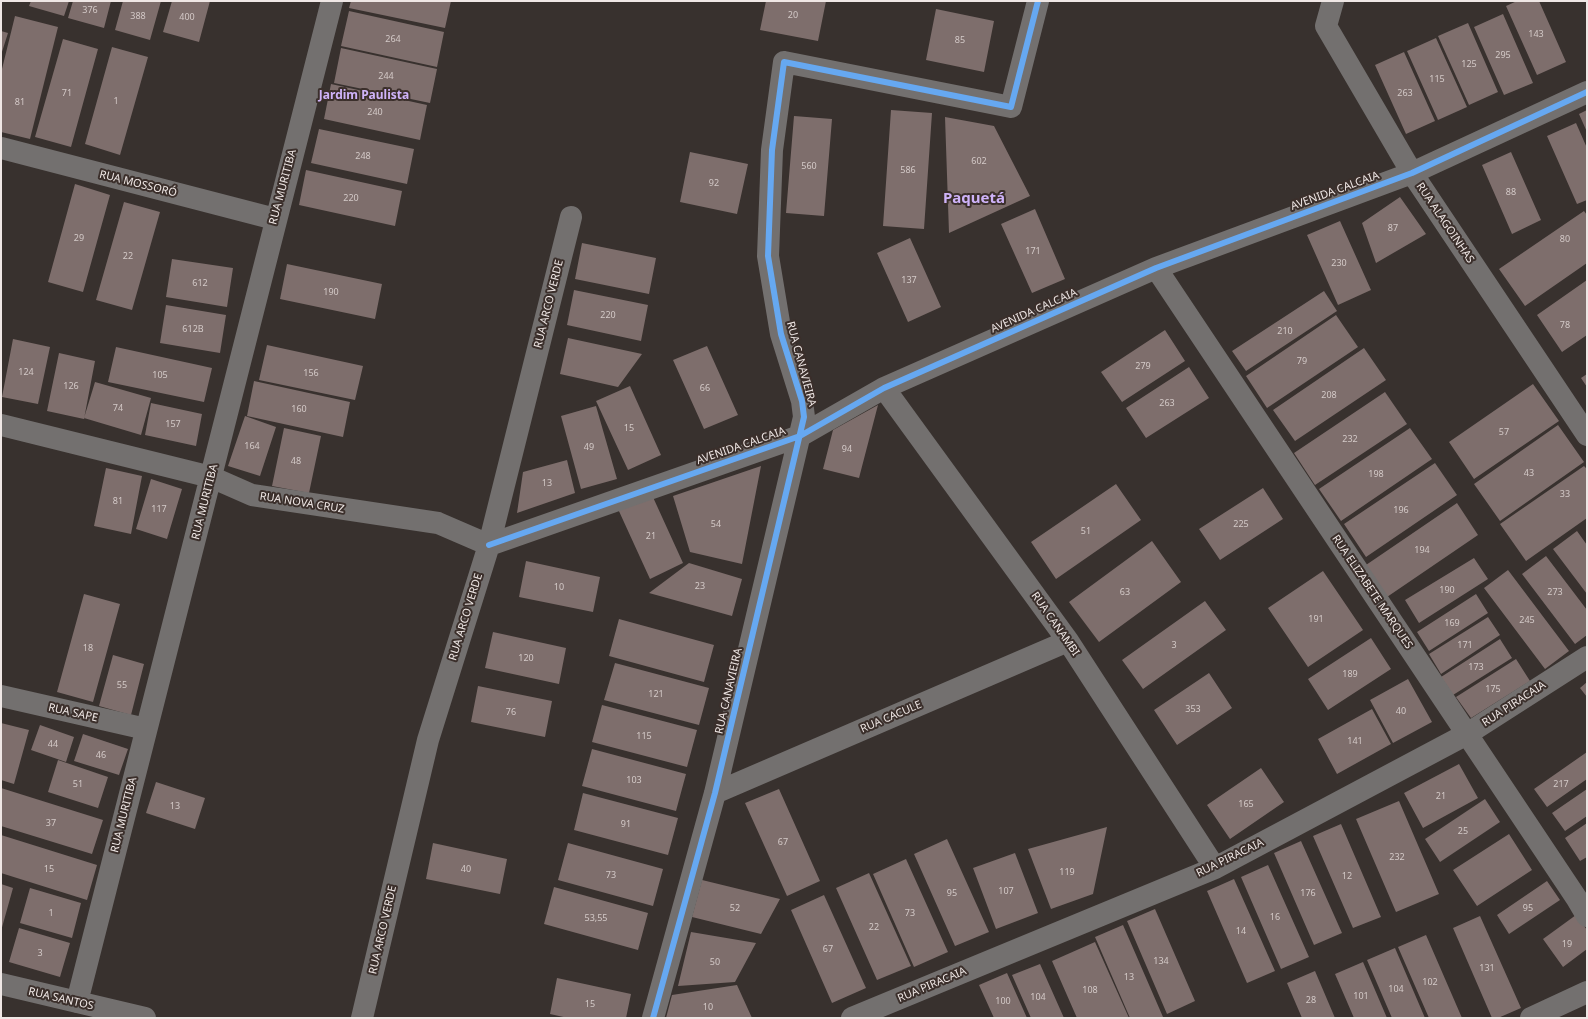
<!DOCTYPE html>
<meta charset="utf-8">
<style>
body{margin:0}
#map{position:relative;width:1588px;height:1019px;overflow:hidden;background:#38312e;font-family:"Noto Sans",sans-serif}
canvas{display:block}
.frame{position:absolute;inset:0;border:2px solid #efe7e5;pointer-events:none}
</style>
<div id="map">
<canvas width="1588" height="1019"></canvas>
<div class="frame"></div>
</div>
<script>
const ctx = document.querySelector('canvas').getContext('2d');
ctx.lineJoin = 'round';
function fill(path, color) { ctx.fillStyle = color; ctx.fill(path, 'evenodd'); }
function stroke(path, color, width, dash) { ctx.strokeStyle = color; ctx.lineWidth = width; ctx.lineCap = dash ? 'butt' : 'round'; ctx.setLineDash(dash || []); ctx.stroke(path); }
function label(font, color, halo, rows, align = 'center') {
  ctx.font = font + ' "Noto Sans",sans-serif'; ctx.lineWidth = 4; ctx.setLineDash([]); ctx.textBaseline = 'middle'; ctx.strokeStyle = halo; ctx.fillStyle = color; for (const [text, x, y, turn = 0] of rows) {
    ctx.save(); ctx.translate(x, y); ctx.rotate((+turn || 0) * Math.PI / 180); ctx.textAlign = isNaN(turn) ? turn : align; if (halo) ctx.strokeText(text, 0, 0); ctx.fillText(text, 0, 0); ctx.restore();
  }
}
const building = new Path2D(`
 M 31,1 L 69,1 L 64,16 L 29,6 Z
 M 73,1 L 111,1 L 104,28 L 68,18 Z
 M 123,1 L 161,1 L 150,40 L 115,30 Z
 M 172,1 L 210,1 L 199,42 L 163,32 Z
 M 351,1 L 451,1 L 445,28 L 349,8 Z
 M 766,1 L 826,1 L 818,41 L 760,30 Z
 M 1517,1 L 1539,1 L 1566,62 L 1537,75 L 1506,6 Z
 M 936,9 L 994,21 L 984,72 L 926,60 Z
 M 349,11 L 444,32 L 437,67 L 341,46 Z
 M 1503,14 L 1533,83 L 1504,95 L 1474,27 Z
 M 15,16 L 58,27 L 30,139 L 1,132 L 1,73 Z
 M 1468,23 L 1498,92 L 1469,105 L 1438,36 Z
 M 1,31 L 8,33 L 1,55 Z
 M 1436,38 L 1467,107 L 1438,120 L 1407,51 Z
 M 63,39 L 98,49 L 71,147 L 35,137 Z
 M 112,47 L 148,57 L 120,155 L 85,144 Z
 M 341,48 L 437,69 L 430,103 L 334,83 Z
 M 1404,52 L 1435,121 L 1406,134 L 1375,65 Z
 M 331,84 L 427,105 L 420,140 L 324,119 Z
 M 891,110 L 932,113 L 924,229 L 883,226 Z
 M 1587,110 L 1587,132 L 1579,114 Z
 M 794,116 L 832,119 L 824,216 L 786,213 Z
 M 945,117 L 994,126 L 1030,196 L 949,233 Z
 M 1576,123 L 1587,148 L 1587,200 L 1577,204 L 1547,136 Z
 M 319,129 L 414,149 L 407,184 L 311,163 Z
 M 690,152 L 748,164 L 737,214 L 680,202 Z
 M 1511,152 L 1541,220 L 1512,234 L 1482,165 Z
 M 306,170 L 402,191 L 395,226 L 299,205 Z
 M 75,184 L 110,195 L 83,292 L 48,282 Z
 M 1400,197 L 1426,234 L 1376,263 L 1362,223 Z
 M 124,202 L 160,212 L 132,310 L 96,300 Z
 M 1035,209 L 1065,279 L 1032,293 L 1001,224 Z
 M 1584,211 L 1587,215 L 1587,263 L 1525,306 L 1499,269 Z
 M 1340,221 L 1371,290 L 1338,305 L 1307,235 Z
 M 910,238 L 941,307 L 908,322 L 877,253 Z
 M 582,243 L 656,258 L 649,294 L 575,279 Z
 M 172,259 L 233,268 L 227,307 L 166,297 Z
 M 287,264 L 382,284 L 375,319 L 280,299 Z
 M 1587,280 L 1587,335 L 1562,352 L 1537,315 Z
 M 574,290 L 648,305 L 641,341 L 567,325 Z
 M 1324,291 L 1337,311 L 1246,371 L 1232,351 Z
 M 166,305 L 226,315 L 220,353 L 160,343 Z
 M 1336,315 L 1358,347 L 1267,408 L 1246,376 Z
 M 1165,330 L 1185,361 L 1122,402 L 1101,372 Z
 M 568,338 L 642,354 L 618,387 L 560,374 Z
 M 13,339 L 50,347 L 38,404 L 2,397 Z
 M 267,345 L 363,366 L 355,400 L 259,380 Z
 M 707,346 L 738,415 L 704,429 L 673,360 Z
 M 116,347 L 212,368 L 204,402 L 108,382 Z
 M 1364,348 L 1386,380 L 1295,441 L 1273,410 Z
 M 59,353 L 95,361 L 84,419 L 47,411 Z
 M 1189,367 L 1209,398 L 1146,438 L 1126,408 Z
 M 1587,374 L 1587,387 L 1581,378 Z
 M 254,381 L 350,402 L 343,437 L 247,416 Z
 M 95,382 L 151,398 L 141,435 L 84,418 Z
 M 1533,384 L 1559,421 L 1474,479 L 1449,442 Z
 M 630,386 L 661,455 L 628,470 L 596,401 Z
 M 1385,392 L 1407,424 L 1315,485 L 1294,453 Z
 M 151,403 L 202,414 L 196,446 L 145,435 Z
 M 878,405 L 859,478 L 823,469 L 833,430 Z
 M 596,406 L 617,479 L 581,489 L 561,416 Z
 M 245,416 L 276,427 L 260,476 L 228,466 Z
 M 1558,425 L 1584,462 L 1500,521 L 1474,484 Z
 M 284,428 L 321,436 L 309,493 L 272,486 Z
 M 1410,428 L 1432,459 L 1341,521 L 1319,489 Z
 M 567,460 L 575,493 L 517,513 L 523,472 Z
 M 1435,463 L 1457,495 L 1366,557 L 1344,524 Z
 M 761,466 L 742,564 L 690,552 L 673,496 Z
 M 1584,466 L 1587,469 L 1587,518 L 1526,561 L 1500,524 Z
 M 106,468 L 142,476 L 131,534 L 94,526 Z
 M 151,479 L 182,489 L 167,539 L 136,529 Z
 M 1116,484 L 1141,520 L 1056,579 L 1031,542 Z
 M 1263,488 L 1283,519 L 1220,560 L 1199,529 Z
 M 652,495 L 683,563 L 650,579 L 618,509 Z
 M 1457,503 L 1478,535 L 1387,597 L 1366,565 Z
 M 1577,531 L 1587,545 L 1587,594 L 1553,549 Z
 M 1152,541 L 1181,582 L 1099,642 L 1069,602 Z
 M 1546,556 L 1587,610 L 1587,635 L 1575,644 L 1522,574 Z
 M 1474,558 L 1488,579 L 1419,623 L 1405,600 Z
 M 526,561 L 600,577 L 593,612 L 519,597 Z
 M 689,563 L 742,579 L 732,616 L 649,593 Z
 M 1508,570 L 1569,651 L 1545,669 L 1484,588 Z
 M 1323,571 L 1363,630 L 1308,667 L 1268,608 Z
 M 84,594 L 120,604 L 93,702 L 57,692 Z
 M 1476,594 L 1488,613 L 1429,651 L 1417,632 Z
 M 1205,601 L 1226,630 L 1143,689 L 1122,660 Z
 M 1488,617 L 1500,635 L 1441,674 L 1429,654 Z
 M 619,619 L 714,645 L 704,682 L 609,656 Z
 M 493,632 L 566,648 L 559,684 L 485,668 Z
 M 1371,638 L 1391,669 L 1328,710 L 1308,679 Z
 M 1500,639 L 1512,658 L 1453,695 L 1441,677 Z
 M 113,655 L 144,664 L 131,715 L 99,706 Z
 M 1516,659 L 1530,681 L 1471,718 L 1456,697 Z
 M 615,663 L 709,688 L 699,725 L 604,700 Z
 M 1209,673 L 1232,708 L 1177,745 L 1154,710 Z
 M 1408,679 L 1432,722 L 1393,743 L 1370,700 Z
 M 1587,682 L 1587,697 L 1580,688 Z
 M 478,686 L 552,701 L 545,737 L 471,722 Z
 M 602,705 L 697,730 L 687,767 L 592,742 Z
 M 1372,709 L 1391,744 L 1337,774 L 1318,739 Z
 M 1,723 L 29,730 L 14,784 L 1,780 Z
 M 40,725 L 74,737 L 66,762 L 31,750 Z
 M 83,734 L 128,749 L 119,775 L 74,761 Z
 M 592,749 L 686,774 L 676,811 L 582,786 Z
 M 1587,752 L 1587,779 L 1547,807 L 1534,789 Z
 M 58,760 L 108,777 L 98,808 L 48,792 Z
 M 1459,764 L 1478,798 L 1423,828 L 1404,793 Z
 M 1261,768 L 1284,802 L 1230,839 L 1207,805 Z
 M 156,782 L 205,798 L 195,829 L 146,813 Z
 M 1,788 L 103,820 L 92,854 L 1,826 Z
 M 779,789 L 820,881 L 787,896 L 745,803 Z
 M 1587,789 L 1587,816 L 1565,831 L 1552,813 Z
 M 583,793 L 678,818 L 668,855 L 574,830 Z
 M 1485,799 L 1500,822 L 1440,862 L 1425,839 Z
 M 1399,801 L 1439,894 L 1396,912 L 1356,819 Z
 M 1587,823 L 1587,857 L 1580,861 L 1565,838 Z
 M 1341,824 L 1381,917 L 1353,928 L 1313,836 Z
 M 1107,827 L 1093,894 L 1051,909 L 1028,849 Z
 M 1509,834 L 1532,870 L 1477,906 L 1453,870 Z
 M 1,835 L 97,865 L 87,900 L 1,873 Z
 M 947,839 L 989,932 L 955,946 L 914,854 Z
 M 1301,841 L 1342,933 L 1314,945 L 1274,853 Z
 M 433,843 L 507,859 L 500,894 L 426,879 Z
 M 568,843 L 663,869 L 653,906 L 558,880 Z
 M 1015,853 L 1038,913 L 996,929 L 973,868 Z
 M 906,859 L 948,952 L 914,967 L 873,874 Z
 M 1268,865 L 1309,957 L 1281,969 L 1241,877 Z
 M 869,873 L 911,966 L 877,980 L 836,888 Z
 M 1234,879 L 1275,971 L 1247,983 L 1207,891 Z
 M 702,880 L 780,899 L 761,934 L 692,917 Z
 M 1547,881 L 1560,900 L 1509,934 L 1497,915 Z
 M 1,884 L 13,888 L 1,931 Z
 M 554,887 L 648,913 L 638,950 L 544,924 Z
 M 30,888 L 81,903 L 72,938 L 20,923 Z
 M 824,895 L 866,988 L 832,1003 L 791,910 Z
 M 1155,909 L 1195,1001 L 1167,1014 L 1127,921 Z
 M 1576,915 L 1587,930 L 1587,949 L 1563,967 L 1543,939 Z
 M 1480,916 L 1521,1008 L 1498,1018 L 1492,1018 L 1453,928 Z
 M 1123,925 L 1163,1017 L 1161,1018 L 1130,1018 L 1095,937 Z
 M 19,928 L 70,943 L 60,977 L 9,962 Z
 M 691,932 L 756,943 L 735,982 L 678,986 Z
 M 1426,935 L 1462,1018 L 1429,1018 L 1398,947 Z
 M 1095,942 L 1129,1018 L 1077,1018 L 1052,961 Z
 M 1395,948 L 1425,1018 L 1392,1018 L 1367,960 Z
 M 1363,962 L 1387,1018 L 1354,1018 L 1335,974 Z
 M 1040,964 L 1064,1018 L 1031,1018 L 1012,975 Z
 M 1315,971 L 1335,1018 L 1302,1018 L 1287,983 Z
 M 1007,973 L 1027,1018 L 994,1018 L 979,985 Z
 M 557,978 L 631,994 L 626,1018 L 568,1018 L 550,1014 Z
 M 737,985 L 752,1018 L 666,1018 L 672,995 Z`);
const minor = new Path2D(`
 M 1333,1 L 1326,26 L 1412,173 L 1587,435
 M 1,148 L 275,219
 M 1156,268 L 1577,899 L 1587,916
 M 884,388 L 1068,641 L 1215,868
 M 1,425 L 211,477 L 252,495 L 438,523 L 489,545
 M 489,545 L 800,436 L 884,388 L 1156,268 L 1412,173 L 1587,92
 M 1,696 L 146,729
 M 715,793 L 1068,641
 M 1,984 L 145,1018
 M 77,1002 L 332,1
 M 362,1018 L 428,740 L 489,545 L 571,217
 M 653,1018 L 715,793 L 804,417 L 802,401 L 781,334 L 768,256 L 772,150 L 784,62 L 1011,107 L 1038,1
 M 852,1018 L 1215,868 L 1467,734 L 1587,657
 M 1531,1018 L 1587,992`);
const cycleway = new Path2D(`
 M 489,545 L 800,436 L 884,388 L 1156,268 L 1412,173 L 1587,92
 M 653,1018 L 715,793 L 804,417 L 802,401 L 781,334 L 768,256 L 772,150 L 784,62 L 1011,107 L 1038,1`);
const numberNames = [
 ["376",90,10],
 ["20",793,15],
 ["388",138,16],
 ["400",187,17],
 ["143",1536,34],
 ["264",393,39],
 ["85",960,40],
 ["295",1503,55],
 ["125",1469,64],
 ["244",386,76],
 ["115",1437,79],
 ["71",67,93],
 ["263",1405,93],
 ["1",116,101],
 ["81",20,102],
 ["240",375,112],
 ["248",363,156],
 ["602",979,161],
 ["560",809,166],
 ["586",908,170],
 ["92",714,183],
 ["88",1511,192],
 ["220",351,198],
 ["87",1393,228],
 ["29",79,238],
 ["80",1565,239],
 ["171",1033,251],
 ["22",128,256],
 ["230",1339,263],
 ["137",909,280],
 ["612",200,283],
 ["190",331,292],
 ["220",608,315],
 ["78",1565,325],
 ["612B",193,329],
 ["210",1285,331],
 ["79",1302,361],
 ["279",1143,366],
 ["124",26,372],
 ["156",311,373],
 ["105",160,375],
 ["126",71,386],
 ["66",705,388],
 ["208",1329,395],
 ["263",1167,403],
 ["74",118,408],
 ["160",299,409],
 ["157",173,424],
 ["15",629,428],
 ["57",1504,432],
 ["232",1350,439],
 ["164",252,446],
 ["49",589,447],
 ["94",847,449],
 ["48",296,461],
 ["43",1529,473],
 ["198",1376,474],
 ["13",547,483],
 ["33",1565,494],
 ["81",118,501],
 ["117",159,509],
 ["196",1401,510],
 ["54",716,524],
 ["225",1241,524],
 ["51",1086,531],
 ["21",651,536],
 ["194",1422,550],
 ["23",700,586],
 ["10",559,587],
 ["190",1447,590],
 ["63",1125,592],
 ["273",1555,592],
 ["191",1316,619],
 ["245",1527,620],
 ["169",1452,623],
 ["3",1174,645],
 ["171",1465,645],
 ["18",88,648],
 ["120",526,658],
 ["173",1476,667],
 ["189",1350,674],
 ["55",122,685],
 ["175",1493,689],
 ["121",656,694],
 ["353",1193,709],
 ["40",1401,711],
 ["76",511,712],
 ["115",644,736],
 ["141",1355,741],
 ["44",53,744],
 ["46",101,755],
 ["103",634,780],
 ["51",78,784],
 ["217",1561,784],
 ["21",1441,796],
 ["165",1246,804],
 ["13",175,806],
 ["37",51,823],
 ["91",626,824],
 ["25",1463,831],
 ["67",783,842],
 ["232",1397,857],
 ["15",49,869],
 ["40",466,869],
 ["119",1067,872],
 ["73",611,875],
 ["12",1347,876],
 ["107",1006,891],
 ["95",952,893],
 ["176",1308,893],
 ["52",735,908],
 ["95",1528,908],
 ["1",51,913],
 ["73",910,913],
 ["16",1275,917],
 ["53,55",596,918],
 ["22",874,927],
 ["14",1241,931],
 ["19",1567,944],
 ["67",828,949],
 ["3",40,953],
 ["134",1161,961],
 ["50",715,962],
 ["131",1487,968],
 ["13",1129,977],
 ["102",1430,982],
 ["104",1396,989],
 ["108",1090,990],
 ["101",1361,996],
 ["104",1038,997],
 ["28",1311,1000],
 ["100",1003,1001],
 ["15",590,1004],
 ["10",708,1007]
];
const streetNames = [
 ["RUA MOSSORÓ",138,184,14],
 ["RUA MURITIBA",283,187,-75],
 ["AVENIDA CALCAIA",1335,191,-20],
 ["RUA ALAGOINHAS",1445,223,56],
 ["RUA ARCO VERDE",549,304,-76],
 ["AVENIDA CALCAIA",1034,311,-24],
 ["RUA CANAVIEIRA",801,364,75],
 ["AVENIDA CALCAIA",741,446,-19],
 ["RUA MURITIBA",205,502,-76],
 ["RUA NOVA CRUZ",302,503,9],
 ["RUA ELIZABETE MARQUES",1372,592,56],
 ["RUA ARCO VERDE",466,617,-73],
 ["RUA CANAMBI",1055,624,55],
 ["RUA CANAVIEIRA",729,691,-77],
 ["RUA PIRACAIA",1514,704,-33],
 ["RUA SAPE",73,713,13],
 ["RUA CACULE",891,717,-23],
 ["RUA MURITIBA",124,815,-76],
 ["RUA PIRACAIA",1230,858,-26],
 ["RUA ARCO VERDE",383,930,-77],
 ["RUA PIRACAIA",932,985,-23],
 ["RUA SANTOS",61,999,13]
];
const neighbourhoodNames = [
 ["Jardim Paulista",364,96]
];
const districtNames = [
 ["Paquetá",974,199]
];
fill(building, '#7e6e6c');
stroke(minor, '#73706f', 22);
stroke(cycleway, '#66a8f1', 6);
label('9px', '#d3c9c7', null, numberNames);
label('11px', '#efe7e5', '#3b2f2b', streetNames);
label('bold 12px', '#cfb3f9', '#3b2f2b', neighbourhoodNames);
label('bold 15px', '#cfb3f9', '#3b2f2b', districtNames);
</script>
